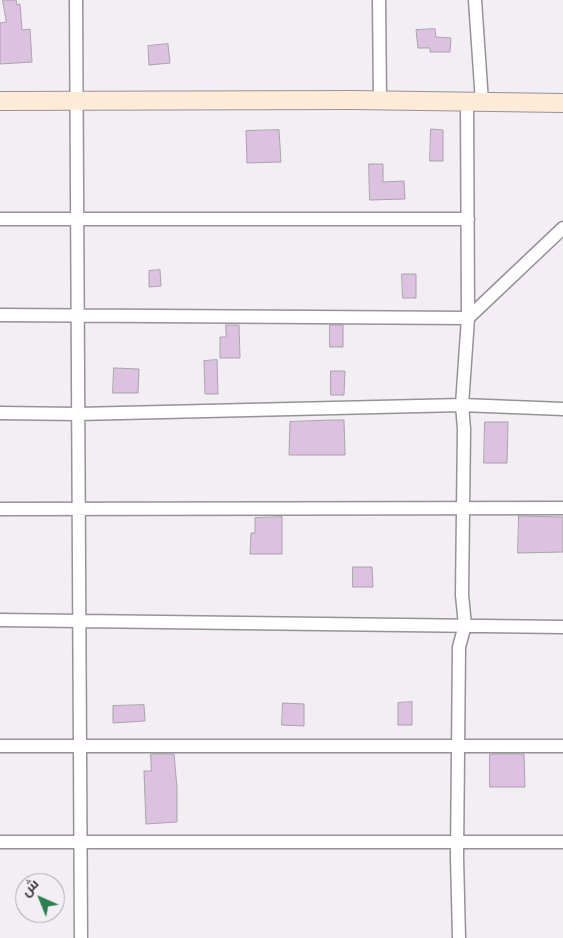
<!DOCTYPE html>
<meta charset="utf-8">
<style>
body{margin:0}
#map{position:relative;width:563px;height:938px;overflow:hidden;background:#f3edf4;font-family:"Fira Sans",Cairo,sans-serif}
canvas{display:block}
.north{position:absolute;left:15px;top:873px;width:50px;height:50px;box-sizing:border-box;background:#f3edf4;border:1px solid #aba6ac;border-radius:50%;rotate:316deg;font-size:14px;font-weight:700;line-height:20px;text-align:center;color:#3e3c3f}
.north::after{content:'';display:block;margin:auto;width:18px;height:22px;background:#2d7f50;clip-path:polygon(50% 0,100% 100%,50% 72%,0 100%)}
</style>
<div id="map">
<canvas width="563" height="938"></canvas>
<div class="north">ش</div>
</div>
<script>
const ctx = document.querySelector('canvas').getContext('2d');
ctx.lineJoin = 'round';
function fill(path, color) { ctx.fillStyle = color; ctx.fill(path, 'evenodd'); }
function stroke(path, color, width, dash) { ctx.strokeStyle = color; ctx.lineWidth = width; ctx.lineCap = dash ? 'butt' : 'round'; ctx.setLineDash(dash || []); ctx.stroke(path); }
const building = new Path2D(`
 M 3,0 L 16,0 L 17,5 L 20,4 L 22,30 L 30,29 L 32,62 L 0,64 L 0,23 L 6,22 Z
 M 435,29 L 436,37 L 451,38 L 450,52 L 430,52 L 430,48 L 418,48 L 416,30 Z
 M 168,44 L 170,63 L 149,65 L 148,46 Z
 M 431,129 L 443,130 L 443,161 L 430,161 Z
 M 279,130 L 281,162 L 247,163 L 246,131 Z
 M 369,164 L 383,164 L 383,182 L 404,181 L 405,199 L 370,200 Z
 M 160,270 L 161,286 L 149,287 L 149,271 Z
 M 402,274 L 416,274 L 416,298 L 403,298 Z
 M 226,325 L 239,325 L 240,358 L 220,358 L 220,337 L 226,337 Z
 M 330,325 L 343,325 L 343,347 L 330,347 Z
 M 217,360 L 218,394 L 205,394 L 204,361 Z
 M 114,368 L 139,369 L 138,393 L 113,393 Z
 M 331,371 L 345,371 L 344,395 L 331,395 Z
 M 331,420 L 344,420 L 345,455 L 289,455 L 290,422 Z
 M 485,422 L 508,422 L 507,463 L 484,463 Z
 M 519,516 L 563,517 L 563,552 L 518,553 Z
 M 282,517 L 282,554 L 250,554 L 251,533 L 255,533 L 255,518 Z
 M 353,567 L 372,567 L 373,587 L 353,587 Z
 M 412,702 L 412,725 L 398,725 L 398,703 Z
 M 283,703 L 304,704 L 304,726 L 282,725 Z
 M 144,705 L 145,721 L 113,723 L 113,706 Z
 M 151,754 L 174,754 L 177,788 L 177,822 L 146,824 L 144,771 L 151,771 Z
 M 490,754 L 524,754 L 525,787 L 490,787 Z`);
const street = new Path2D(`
 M 76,0 L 81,938
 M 379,0 L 380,101
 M 475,0 L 482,102
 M 0,219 L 468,219
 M 0,315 L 468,318 L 467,102
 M 0,413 L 78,414 L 462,405 L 563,409
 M 0,509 L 563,508
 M 0,620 L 563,627
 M 0,746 L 563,746
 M 0,842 L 563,842
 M 459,938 L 457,857 L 459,647 L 465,625 L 462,595 L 464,429 L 462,405 L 468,318 L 563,228`);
const secondary = new Path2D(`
 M 0,101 L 352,100 L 563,103`);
fill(building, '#dcc1e1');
stroke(building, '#a8a3aa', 1);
stroke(street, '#979198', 15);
stroke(secondary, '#979198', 20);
stroke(street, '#fff', 12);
stroke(secondary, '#fdebd7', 18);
</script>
